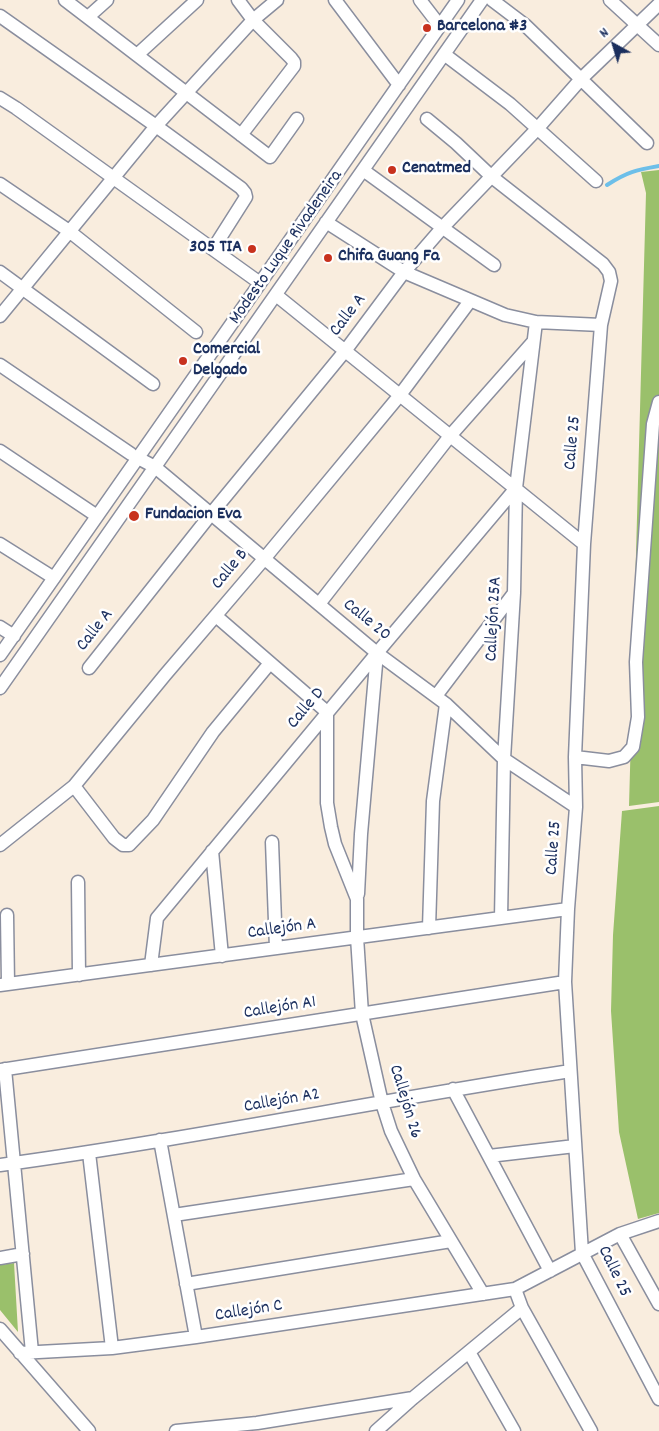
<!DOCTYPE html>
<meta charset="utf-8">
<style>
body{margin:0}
#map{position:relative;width:659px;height:1431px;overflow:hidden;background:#f9edde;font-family:Dekko,sans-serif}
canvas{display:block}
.north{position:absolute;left:589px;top:20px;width:50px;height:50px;-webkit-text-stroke:4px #fff;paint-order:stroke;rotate:321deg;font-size:14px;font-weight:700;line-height:20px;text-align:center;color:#1b2f5e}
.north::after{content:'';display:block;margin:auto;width:18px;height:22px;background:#1b2f5e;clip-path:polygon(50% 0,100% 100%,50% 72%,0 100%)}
</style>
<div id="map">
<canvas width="659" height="1431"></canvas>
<div class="north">N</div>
</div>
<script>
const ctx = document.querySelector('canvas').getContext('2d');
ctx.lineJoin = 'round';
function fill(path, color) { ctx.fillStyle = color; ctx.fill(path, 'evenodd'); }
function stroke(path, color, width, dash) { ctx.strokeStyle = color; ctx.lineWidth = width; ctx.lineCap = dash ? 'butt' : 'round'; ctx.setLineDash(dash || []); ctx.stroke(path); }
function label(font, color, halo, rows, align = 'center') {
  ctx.font = font + ' Dekko,sans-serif'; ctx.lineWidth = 5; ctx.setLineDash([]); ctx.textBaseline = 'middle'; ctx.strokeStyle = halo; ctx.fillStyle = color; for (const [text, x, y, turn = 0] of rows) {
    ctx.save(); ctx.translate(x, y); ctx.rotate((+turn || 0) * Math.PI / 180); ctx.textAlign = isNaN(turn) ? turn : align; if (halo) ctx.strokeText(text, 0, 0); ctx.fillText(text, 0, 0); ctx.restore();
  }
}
const green = new Path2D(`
 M 659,170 L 659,802 L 629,806 L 646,193 L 641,172 Z
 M 659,806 L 659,1213 L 638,1219 L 619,1132 L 611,1011 L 613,935 L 622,811 Z
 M 14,1263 L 18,1332 L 0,1310 L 0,1265 Z`);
const stream = new Path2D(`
 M 607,185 C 627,172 636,170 659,166`);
const minor = new Path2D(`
 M 65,0 L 270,157 L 297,119
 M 238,0 L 253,20 L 291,58 L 294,62 L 294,66 L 241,135
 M 335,0 L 399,85
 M 420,0 L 440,26
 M 492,0 L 525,25 L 647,143
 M 610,0 L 659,45
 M 0,16 L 156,126 L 241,188 L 245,193 L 246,197 L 213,249
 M 88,17 L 107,0
 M 444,54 L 510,104 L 596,181
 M 137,55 L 197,0
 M 0,98 L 16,108 L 260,283
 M 427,119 L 456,143 L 492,177 L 603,264 L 609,272 L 611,281 L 601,325 L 584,544 L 575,757 L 576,807 L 568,909 L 565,982 L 582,1253 L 659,1399
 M 363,170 L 494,265
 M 0,184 L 69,231 L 196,332
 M 326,222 L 404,272 L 505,315 L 536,322 L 601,325
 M 0,272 L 153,384
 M 276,295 L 584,544
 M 0,316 L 156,126 L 253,20 L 277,0
 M 0,365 L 131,454
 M 0,451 L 97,516
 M 138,458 L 155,467 L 377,653 L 446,704 L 504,759 L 576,807
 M 0,544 L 54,578
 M 319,604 L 450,436 L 533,342
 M 216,616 L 327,712 L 327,803 L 331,827 L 335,844 L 357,899 L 357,937 L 362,1014 L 382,1103 L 391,1131 L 414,1179 L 483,1294
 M 0,627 L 14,636
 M 0,655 L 458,0
 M 89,668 L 211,514 L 345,351 L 404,272 L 443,227 L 537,129 L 581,79 L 659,4
 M 0,688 L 482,0
 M 436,696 L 514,593
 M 575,757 L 609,761 L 624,757 L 633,747 L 638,717 L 636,662 L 653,424 L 659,402
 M 74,786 L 114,838 L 123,845 L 129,845 L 153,820 L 213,732 L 270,663
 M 272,842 L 276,948
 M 0,845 L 74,786 L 165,675 L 264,559 L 400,395 L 470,301
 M 212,851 L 222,956
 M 78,882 L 79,975
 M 358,894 L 361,834 L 377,653
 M 7,915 L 8,984
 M 501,918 L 504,759 L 514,593 L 516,488 L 536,322
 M 429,928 L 433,801 L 446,704
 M 151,965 L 157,918 L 377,653 L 516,488
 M 0,985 L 568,909
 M 5,1069 L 32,1352
 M 0,1070 L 565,982
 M 453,1089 L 550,1271
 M 160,1140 L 196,1337
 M 89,1153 L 112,1348
 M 489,1156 L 575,1146
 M 0,1165 C 191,1139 380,1100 570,1071
 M 174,1215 L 414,1179
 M 620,1234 L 659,1304
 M 0,1258 L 23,1254
 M 186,1284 L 451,1241
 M 515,1289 L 522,1308 L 591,1431
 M 0,1329 L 89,1431
 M 469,1352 L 514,1431
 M 20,1353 L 112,1348 L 196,1337 L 515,1289 L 620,1234 L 659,1221
 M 176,1431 L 257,1423 L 413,1398
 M 376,1431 L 413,1398 L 522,1308`);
const markers = [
 [427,28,5,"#c8321e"],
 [392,170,5,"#c8321e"],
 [252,249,5,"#c8321e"],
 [328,258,5,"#c8321e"],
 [183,361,5,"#c8321e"],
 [134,516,6,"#c8321e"]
];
const poiNames = [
 ["Barcelona #3",437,28],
 ["Cenatmed",402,170],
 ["305 TIA",242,249,"right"],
 ["Chifa Guang Fa",338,258],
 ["Comercial",193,351],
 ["Delgado",193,372],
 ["Fundacion Eva",145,516]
];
const streetNames = [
 ["Modesto Luque Rivadeneira",287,248,-55],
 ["Calle A",349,316,-53],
 ["Calle 25",574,443,-85],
 ["Calle B",231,570,-50],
 ["Callejón 25A",495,619,-87],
 ["Calle 20",366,621,39],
 ["Calle A",96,631,-52],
 ["Calle D",307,709,-50],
 ["Calle 25",555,848,-86],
 ["Callejón A",282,930,-8],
 ["Callejón A1",280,1009,-9],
 ["Callejón A2",282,1102,-10],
 ["Callejón 26",404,1102,73],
 ["Calle 25",613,1272,64],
 ["Callejón C",249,1312,-9]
];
fill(green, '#9ac06b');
stroke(stream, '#6dbfe9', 4);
stroke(minor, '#8a8e9e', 15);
stroke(minor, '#fff', 12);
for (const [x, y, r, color] of markers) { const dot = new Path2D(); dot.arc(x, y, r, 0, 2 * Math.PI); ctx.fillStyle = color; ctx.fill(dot); stroke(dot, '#fff', 2); }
label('bold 18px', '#1b2f5e', '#fff', poiNames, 'left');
label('18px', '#1b2f5e', '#fff', streetNames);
</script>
